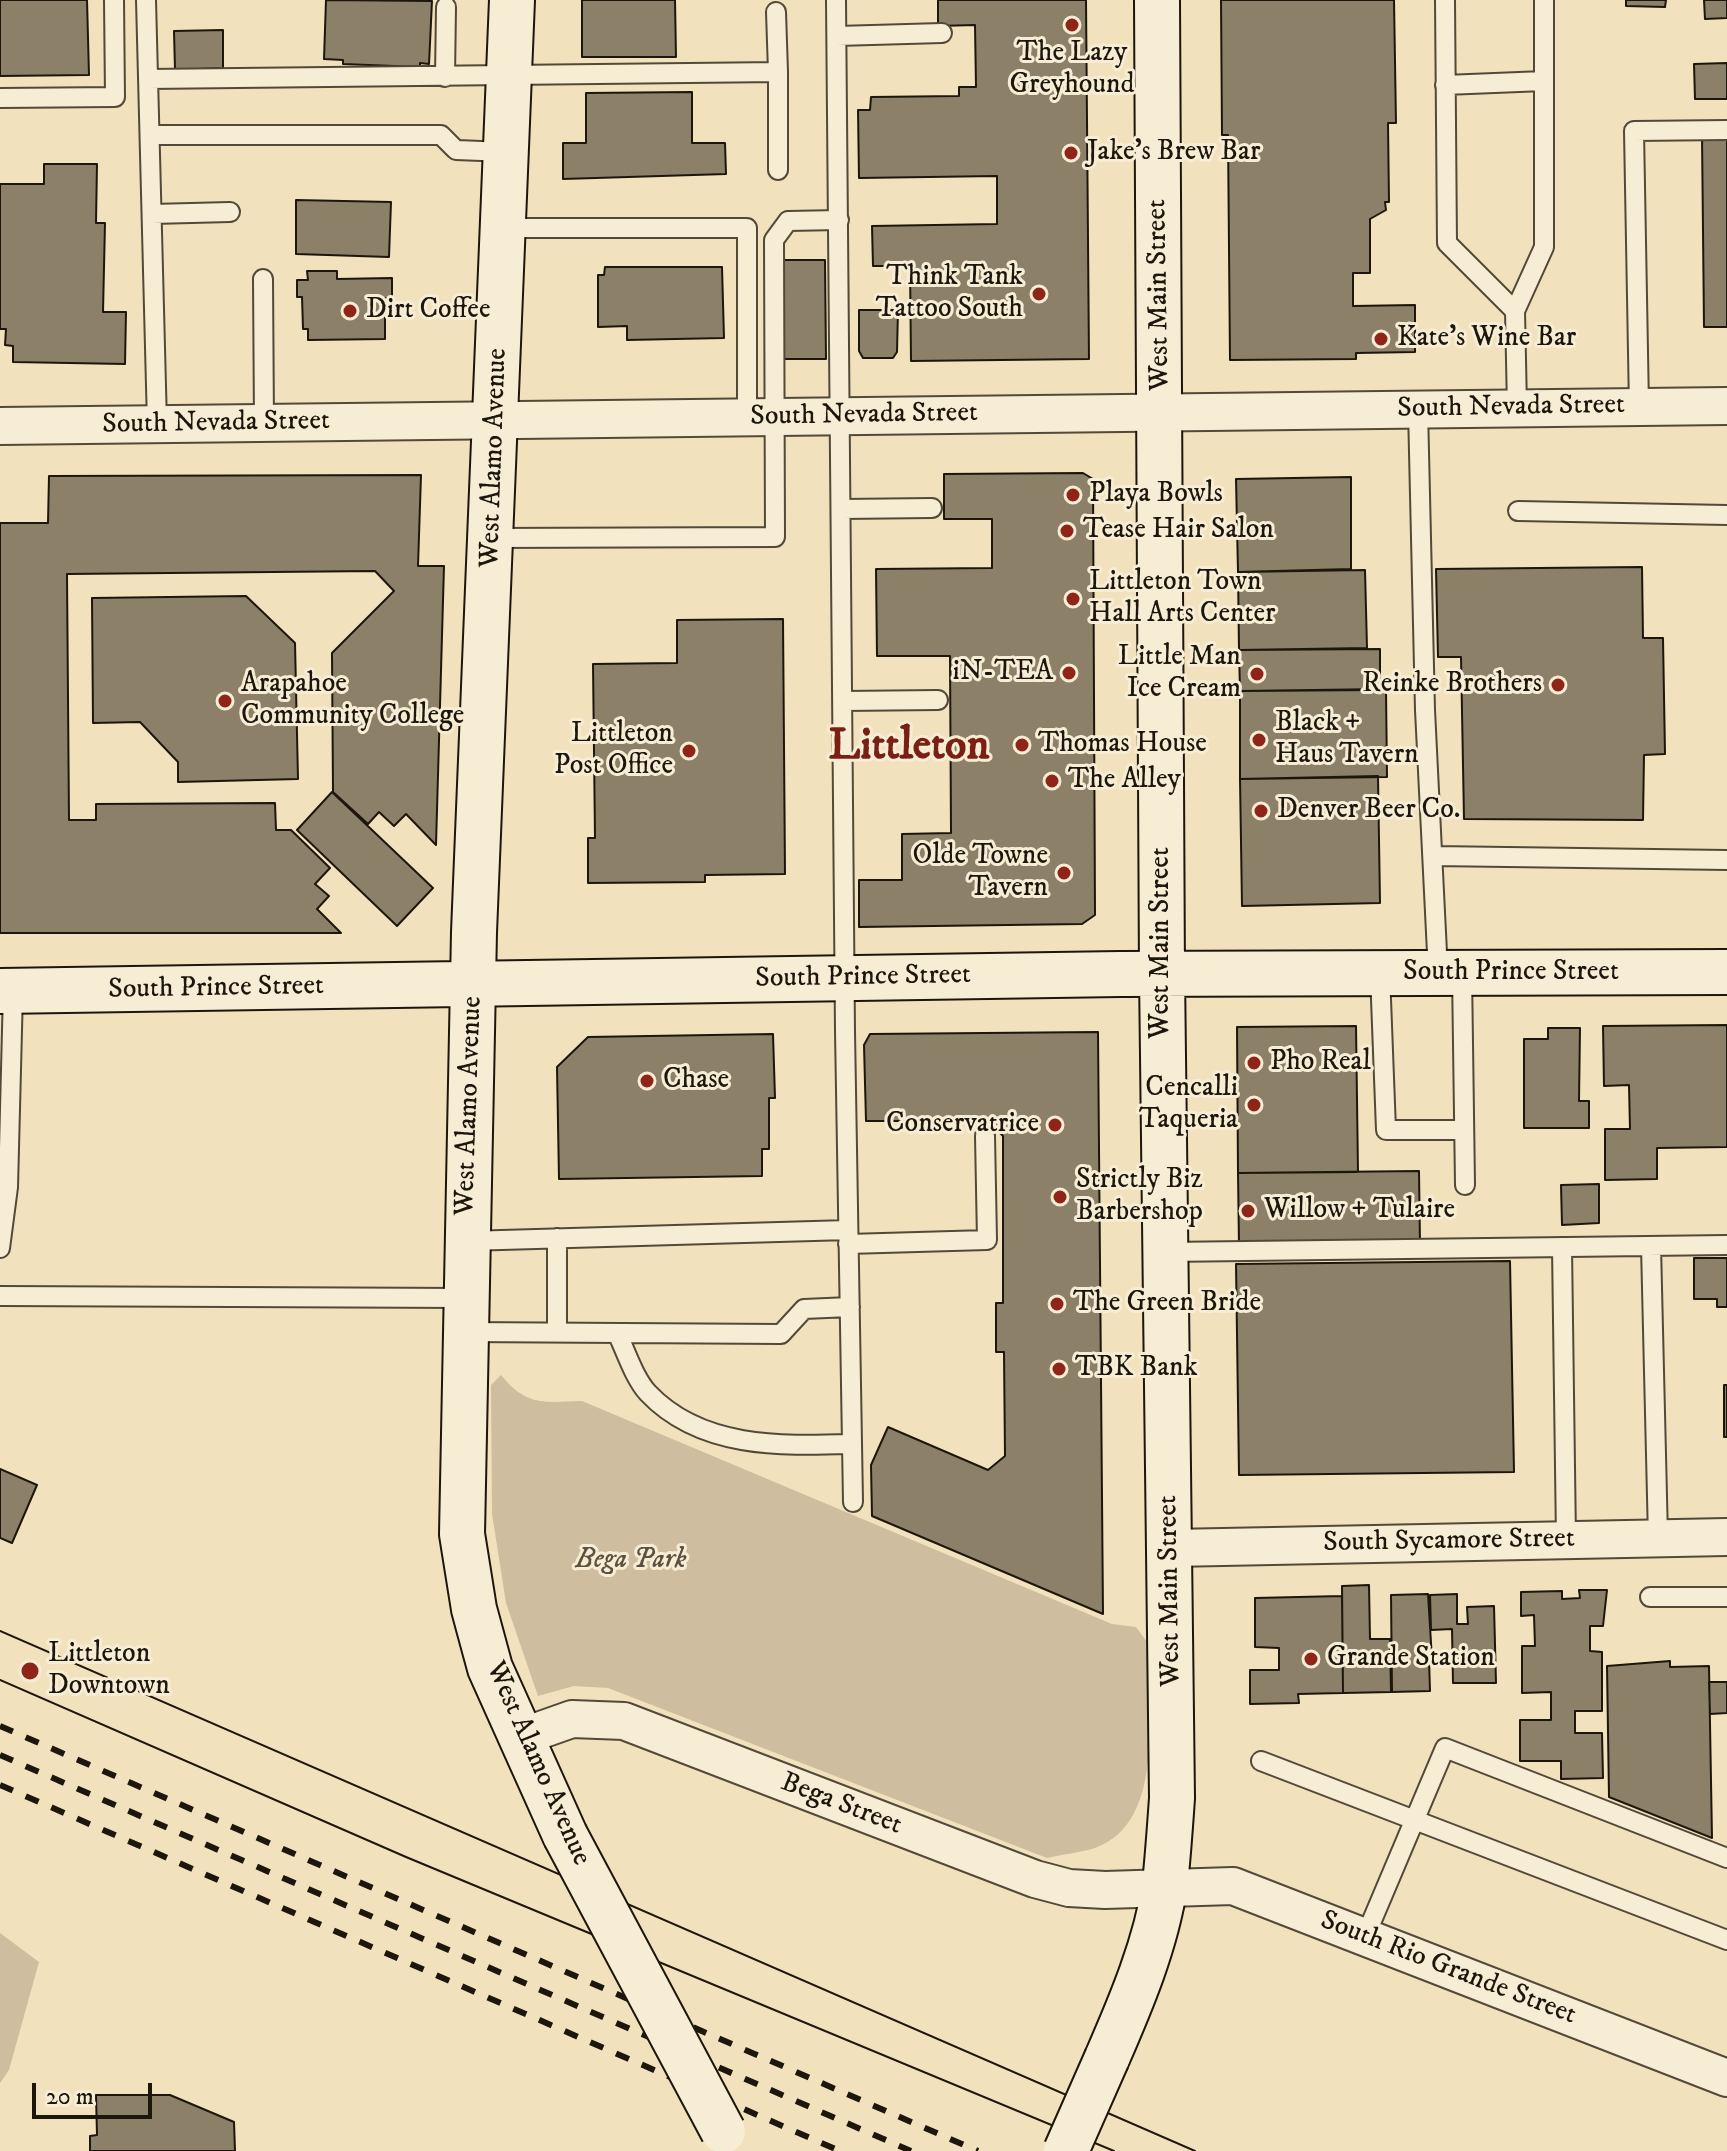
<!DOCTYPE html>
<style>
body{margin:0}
#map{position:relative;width:1727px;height:2151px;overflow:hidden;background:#f2e1bd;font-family:"IM FELL DW Pica",serif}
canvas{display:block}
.scale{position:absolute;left:32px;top:2083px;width:120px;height:36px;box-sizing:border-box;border:4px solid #1d160c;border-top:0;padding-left:10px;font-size:24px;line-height:28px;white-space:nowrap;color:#1d160c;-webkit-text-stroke:6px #f7ecd4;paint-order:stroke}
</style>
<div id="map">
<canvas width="1727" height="2151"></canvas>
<div class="scale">20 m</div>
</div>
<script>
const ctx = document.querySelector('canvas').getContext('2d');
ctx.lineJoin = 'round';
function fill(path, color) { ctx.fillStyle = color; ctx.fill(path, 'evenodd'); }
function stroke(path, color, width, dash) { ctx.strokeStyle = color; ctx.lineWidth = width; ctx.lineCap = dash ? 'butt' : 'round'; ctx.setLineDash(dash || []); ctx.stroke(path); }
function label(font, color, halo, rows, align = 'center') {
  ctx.font = font + ' "IM FELL DW Pica",serif'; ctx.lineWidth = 6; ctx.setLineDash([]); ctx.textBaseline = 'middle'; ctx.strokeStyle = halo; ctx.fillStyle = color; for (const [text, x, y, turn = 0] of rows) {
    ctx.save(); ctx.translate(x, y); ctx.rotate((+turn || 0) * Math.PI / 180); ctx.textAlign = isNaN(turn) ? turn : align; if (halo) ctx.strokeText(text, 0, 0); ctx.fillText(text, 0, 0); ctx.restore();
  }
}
const green = new Path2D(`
 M 501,1375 C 527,1407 544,1402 582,1401 L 1112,1624 L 1136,1627 L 1147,1642 C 1147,1703 1168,1822 1095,1848 C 1080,1853 1062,1854 1047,1858 L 608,1688 L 574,1686 L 538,1696 L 506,1603 L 492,1514 L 491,1385 Z
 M 0,1933 L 39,1962 L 9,2070 L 0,2083 Z`);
const building = new Path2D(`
 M 0,0 L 87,0 L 89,75 L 0,76 Z
 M 326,0 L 432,1 L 429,64 L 420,63 L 420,67 L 343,64 L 343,60 L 324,59 Z
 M 582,0 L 675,0 L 676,57 L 582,57 Z
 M 938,0 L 1086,0 L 1089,359 L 911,361 L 910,266 L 873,266 L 872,226 L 997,224 L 997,176 L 859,178 L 858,110 L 870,110 L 871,97 L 959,96 L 959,87 L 976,87 L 975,25 L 938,26 Z
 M 1221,0 L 1394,0 L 1396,123 L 1388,123 L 1389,202 L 1385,202 L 1386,210 L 1370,219 L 1370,273 L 1353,273 L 1353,306 L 1415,305 L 1415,352 L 1356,353 L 1356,359 L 1230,360 L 1228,135 L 1222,135 Z
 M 1626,0 L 1666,0 L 1665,7 L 1626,6 Z
 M 1704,0 L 1727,0 L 1727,18 L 1705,19 Z
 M 223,30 L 223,68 L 175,70 L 174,31 Z
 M 1727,63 L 1727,99 L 1695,99 L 1694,64 Z
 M 692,92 L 692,143 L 725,143 L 726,174 L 563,179 L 563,143 L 586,143 L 586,93 Z
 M 1702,136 L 1727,136 L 1727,327 L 1704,327 Z
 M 44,164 L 97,164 L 96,223 L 105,223 L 103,312 L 126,312 L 125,364 L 13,362 L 13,346 L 5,345 L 6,329 L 0,329 L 0,184 L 44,184 Z
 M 296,200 L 391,202 L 389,257 L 296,254 Z
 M 782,260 L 825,260 L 826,359 L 783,359 Z
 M 605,267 L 722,267 L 724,338 L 627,340 L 627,326 L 598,327 L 598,275 L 604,275 Z
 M 307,271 L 337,271 L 337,279 L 392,278 L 392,298 L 385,298 L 385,339 L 308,340 L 308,329 L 303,329 L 302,297 L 297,297 L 297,280 L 308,280 Z
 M 859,310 L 898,310 L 897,352 L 893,358 L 863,358 L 859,351 Z
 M 1083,473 L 1093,479 L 1095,915 L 1082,924 L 859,927 L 859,880 L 902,880 L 902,834 L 951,833 L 950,656 L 877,656 L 876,569 L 992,568 L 992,519 L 944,519 L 944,474 Z
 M 421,475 L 418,566 L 444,566 L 436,845 L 406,814 L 394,826 L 379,812 L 368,824 L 333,792 L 332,653 L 394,591 L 375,571 L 67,574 L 69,820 L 96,820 L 96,804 L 275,803 L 276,830 L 291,830 L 330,868 L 315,884 L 329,896 L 317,909 L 341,933 L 0,933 L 0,523 L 48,523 L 49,476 Z
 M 1351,477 L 1351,569 L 1238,572 L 1236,479 Z
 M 1642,567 L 1643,638 L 1663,638 L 1665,754 L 1644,755 L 1643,820 L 1464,819 L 1461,657 L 1438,657 L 1436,569 Z
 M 1365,570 L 1367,648 L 1239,650 L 1238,572 Z
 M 246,596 L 295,643 L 298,779 L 178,782 L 178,762 L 140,722 L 93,723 L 92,598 Z
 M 783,619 L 785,874 L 705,875 L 705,882 L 588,883 L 588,838 L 595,838 L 593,664 L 677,663 L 677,620 Z
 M 1380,649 L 1380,690 L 1240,691 L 1239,650 Z
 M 1386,689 L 1387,777 L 1240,779 L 1240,691 Z
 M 1378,776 L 1380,903 L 1242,906 L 1240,779 Z
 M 332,792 L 433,888 L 397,926 L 297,830 Z
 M 1727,1025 L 1727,1147 L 1657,1148 L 1657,1179 L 1605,1180 L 1605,1129 L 1630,1129 L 1629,1085 L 1604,1086 L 1603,1026 Z
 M 1356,1026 L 1358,1172 L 1238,1173 L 1237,1027 Z
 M 1548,1028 L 1580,1028 L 1579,1101 L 1589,1101 L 1589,1128 L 1524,1128 L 1524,1039 L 1548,1039 Z
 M 1098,1032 L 1103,1614 L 872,1516 L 871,1465 L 888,1427 L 988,1470 L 1005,1456 L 1004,1352 L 996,1352 L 996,1303 L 1003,1303 L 1003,1136 L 988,1121 L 866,1121 L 864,1045 L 870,1034 Z
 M 773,1034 L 775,1098 L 769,1098 L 769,1149 L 762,1149 L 762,1176 L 559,1179 L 557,1067 L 588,1037 Z
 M 1419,1171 L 1420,1244 L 1239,1246 L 1238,1173 Z
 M 1599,1184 L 1599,1223 L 1562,1225 L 1561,1185 Z
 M 1694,1258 L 1727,1258 L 1727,1307 L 1717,1307 L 1717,1299 L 1694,1299 Z
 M 1510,1261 L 1514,1472 L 1239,1475 L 1236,1264 Z
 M 1724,1385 L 1727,1385 L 1727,1437 L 1724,1437 Z
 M 0,1469 L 37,1485 L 12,1543 L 0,1538 Z
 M 1369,1585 L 1370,1639 L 1390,1639 L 1391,1692 L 1343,1693 L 1342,1586 Z
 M 1579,1590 L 1607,1590 L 1603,1626 L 1590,1626 L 1590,1651 L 1602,1652 L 1602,1711 L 1575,1711 L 1575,1733 L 1602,1733 L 1603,1778 L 1561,1779 L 1561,1761 L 1520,1761 L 1520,1720 L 1551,1720 L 1551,1692 L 1522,1693 L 1522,1646 L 1535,1646 L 1534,1615 L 1521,1616 L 1521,1592 L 1562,1591 L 1562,1599 L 1580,1598 Z
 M 1428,1594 L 1432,1659 L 1429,1659 L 1430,1691 L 1392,1692 L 1391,1595 Z
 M 1457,1594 L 1457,1624 L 1468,1624 L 1467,1607 L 1494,1606 L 1496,1683 L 1453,1683 L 1452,1629 L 1431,1630 L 1430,1595 Z
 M 1342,1596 L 1343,1693 L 1298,1694 L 1299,1703 L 1250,1704 L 1250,1670 L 1279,1670 L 1279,1648 L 1255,1647 L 1255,1598 Z
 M 1670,1661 L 1670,1667 L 1709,1666 L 1712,1838 L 1609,1797 L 1607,1666 Z
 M 1709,1682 L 1727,1682 L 1727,1713 L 1710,1714 Z
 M 96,2095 L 170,2095 L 234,2122 L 235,2151 L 90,2151 L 90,2136 L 97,2135 Z`);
const lane = new Path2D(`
 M 146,0 L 157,424
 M 836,0 L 845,1031 L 853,1502
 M 1445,0 L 1447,243 L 1515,311
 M 776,12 L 778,72
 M 837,36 L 942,33
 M 445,77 L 446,7
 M 148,79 L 778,72 L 778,170
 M 1445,85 L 1544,81
 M 0,98 L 115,97 L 114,0
 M 150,135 L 441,135 L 456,150 L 507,152
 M 152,214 L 230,212
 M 504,228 L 747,228 L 747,417
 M 263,279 L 264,423
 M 1639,407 L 1634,131 L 1727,130
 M 1517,408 L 1515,311 L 1544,247 L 1544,0
 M 1418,409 L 1425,710 L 1438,973
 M 842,509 L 932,508
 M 1518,511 L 1727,515
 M 492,538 L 775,537 L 774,240 L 788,221 L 839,220
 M 843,701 L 938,700
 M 1434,856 L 1727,860
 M 1380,973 L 1386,1130 L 1464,1130
 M 1462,973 L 1465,1185
 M 467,1241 L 848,1230
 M 848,1244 L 987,1240 L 985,1136
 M 1651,1246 L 1658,1538
 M 1562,1247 L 1566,1540
 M 0,1248 L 8,1187 L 13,991
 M 1166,1252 L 1727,1245
 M 0,1296 L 465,1298
 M 464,1332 L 781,1334 L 804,1309 L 850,1307
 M 557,1332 L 557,1238
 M 617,1333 C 626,1351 634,1378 648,1393 C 701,1449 782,1446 852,1444
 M 1650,1597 L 1727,1597
 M 1261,1761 L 1727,1940
 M 1365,1937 L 1445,1748 L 1727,1858`);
const street = new Path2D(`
 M 0,426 L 1727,406
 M 1172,1548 L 1727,1537
 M 521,1737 L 572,1719 L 624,1721 L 1035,1879 L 1069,1888 L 1105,1890 L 1233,1886 L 1727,2078`);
const secondary = new Path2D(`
 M 512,0 L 474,932 L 462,1534 L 474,1609 L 490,1668 L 565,1835
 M 0,991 L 1120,974 L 1727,972
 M 1107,2058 C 1131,2003 1156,1944 1165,1884 C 1168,1856 1170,1827 1172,1798 L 1162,974 L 1157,0`);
const tram = new Path2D(`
 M 0,1631 L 1195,2151
 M 0,1680 L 406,1857 L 1114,2151`);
const rail = new Path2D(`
 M 0,1726 L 978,2151
 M 0,1755 L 911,2151
 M 0,1785 L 840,2151`);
const secondaryBridge = new Path2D(`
 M 565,1835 L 723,2131
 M 1066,2151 L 1107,2058`);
const markers = [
 [1072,25,8,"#8f2418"],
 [1071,153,8,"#8f2418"],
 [1039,294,8,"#8f2418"],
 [350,311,8,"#8f2418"],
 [1381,339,8,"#8f2418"],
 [1073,495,8,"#8f2418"],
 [1067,531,8,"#8f2418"],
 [1073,599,8,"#8f2418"],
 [1069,673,8,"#8f2418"],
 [1257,674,8,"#8f2418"],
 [1558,685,8,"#8f2418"],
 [225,701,8,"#8f2418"],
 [1259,740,8,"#8f2418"],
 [1022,745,8,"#8f2418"],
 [689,751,8,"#8f2418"],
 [1052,781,8,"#8f2418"],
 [1261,811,8,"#8f2418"],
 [1064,873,8,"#8f2418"],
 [1254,1063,8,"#8f2418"],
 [647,1081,8,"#8f2418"],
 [1254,1105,8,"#8f2418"],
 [1055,1125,8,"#8f2418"],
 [1060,1197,8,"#8f2418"],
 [1248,1211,8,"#8f2418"],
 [1057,1304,8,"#8f2418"],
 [1059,1369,8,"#8f2418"],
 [1311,1659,8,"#8f2418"],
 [30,1671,10,"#8f2418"]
];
const poiNames = [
 ["The Lazy",1072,54,"center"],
 ["Greyhound",1072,86,"center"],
 ["Jake's Brew Bar",1087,153],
 ["Think Tank",1023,278,"right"],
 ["Tattoo South",1023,310,"right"],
 ["Dirt Coffee",366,311],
 ["Kate's Wine Bar",1397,339],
 ["Playa Bowls",1089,495],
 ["Tease Hair Salon",1083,531],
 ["Littleton Town",1089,583],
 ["Hall Arts Center",1089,615],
 ["Little Man",1241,658,"right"],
 ["Ice Cream",1241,690,"right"],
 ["iN-TEA",1053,673,"right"],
 ["Arapahoe",241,685],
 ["Community College",241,717],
 ["Reinke Brothers",1542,685,"right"],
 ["Black +",1275,724],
 ["Haus Tavern",1275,756],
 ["Littleton",673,735,"right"],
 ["Post Office",673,767,"right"],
 ["Thomas House",1038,745],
 ["The Alley",1068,781],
 ["Denver Beer Co.",1277,811],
 ["Olde Towne",1048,857,"right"],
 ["Tavern",1048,889,"right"],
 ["Pho Real",1270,1063],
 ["Chase",663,1081],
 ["Cencalli",1238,1089,"right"],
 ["Taqueria",1238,1121,"right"],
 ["Conservatrice",1039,1125,"right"],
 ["Strictly Biz",1076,1181],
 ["Barbershop",1076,1213],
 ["Willow + Tulaire",1264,1211],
 ["The Green Bride",1073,1304],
 ["TBK Bank",1075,1369],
 ["Littleton",48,1655],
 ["Downtown",48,1687],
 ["Grande Station",1327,1659]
];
const streetNames = [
 ["West Main Street",1160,295,-91],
 ["South Nevada Street",1511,408,-1],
 ["South Nevada Street",864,416,-1],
 ["South Nevada Street",216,424,-1],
 ["West Alamo Avenue",495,458,-88],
 ["West Main Street",1162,943,-90],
 ["South Prince Street",1511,973],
 ["South Prince Street",863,978,-1],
 ["South Prince Street",216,989,-1],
 ["West Alamo Avenue",470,1106,-88],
 ["South Sycamore Street",1449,1542,-1],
 ["West Main Street",1171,1591,-91],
 ["West Alamo Avenue",537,1764,66],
 ["Bega Street",841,1805,21],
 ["South Rio Grande Street",1448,1969,21]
];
const parkNames = [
 ["Bega Park",631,1561]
];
const townNames = [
 ["Littleton",909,749]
];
fill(green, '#cebe9f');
fill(building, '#8c8068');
stroke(building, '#1d160c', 2);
stroke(lane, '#524938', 22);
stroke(street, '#524938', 40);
stroke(secondary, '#1d160c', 48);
stroke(lane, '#f7ecd4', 18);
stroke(street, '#f7ecd4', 36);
stroke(secondary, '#f7ecd4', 44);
stroke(tram, '#1d160c', 2);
stroke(rail, '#1d160c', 6, [14, 14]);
stroke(secondaryBridge, '#1d160c', 48, []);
stroke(secondaryBridge, '#f7ecd4', 44);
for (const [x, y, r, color] of markers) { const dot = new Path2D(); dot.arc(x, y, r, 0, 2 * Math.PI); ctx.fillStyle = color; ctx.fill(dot); stroke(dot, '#f7ecd4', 3); }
label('28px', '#1d160c', '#f7ecd4', poiNames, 'left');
label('28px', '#1d160c', '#f7ecd4', streetNames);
label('italic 28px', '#5b513f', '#f7ecd4', parkNames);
label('bold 44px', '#7a1f14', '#f7ecd4', townNames);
</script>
